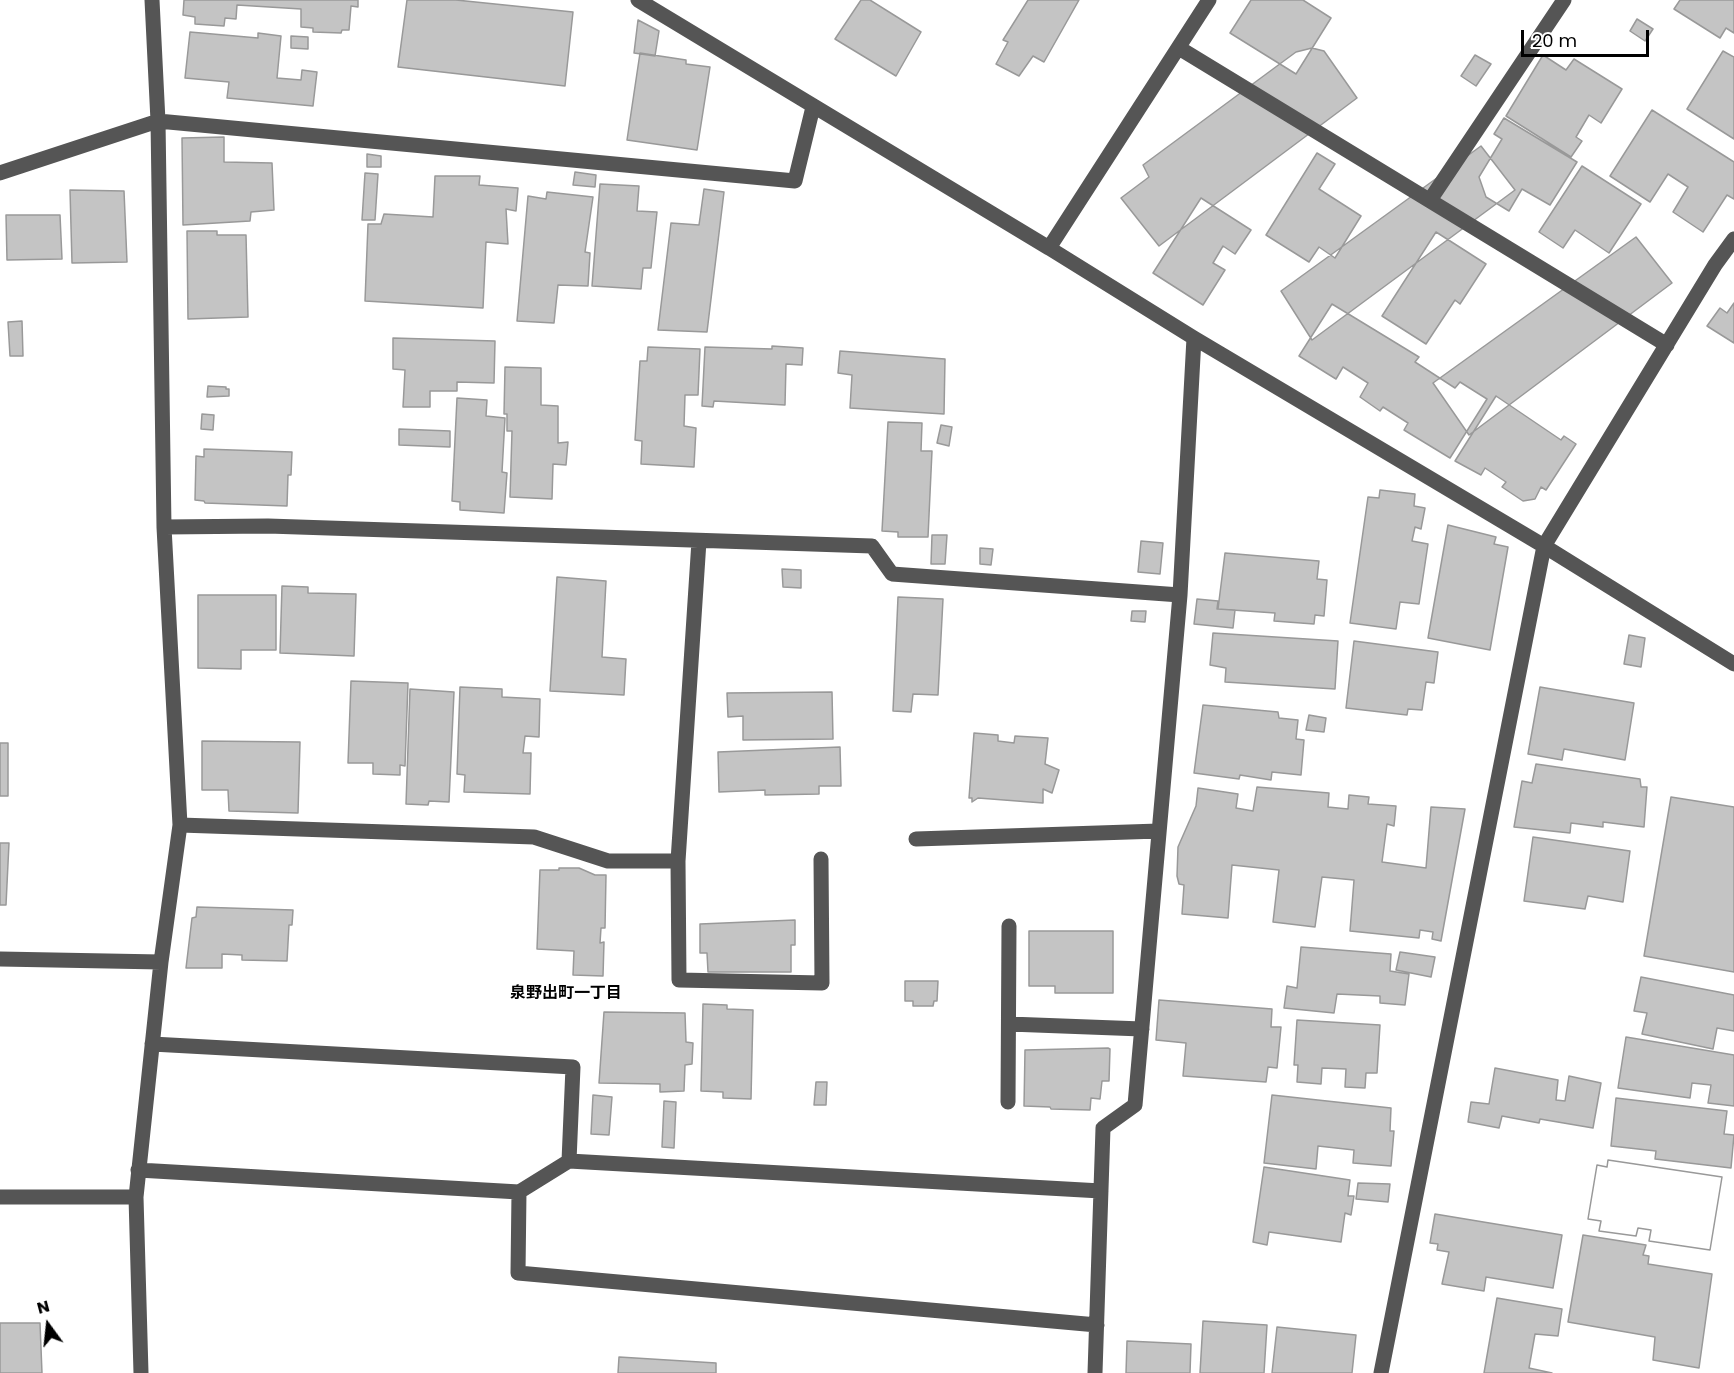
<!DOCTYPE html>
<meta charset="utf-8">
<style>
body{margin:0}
#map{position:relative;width:1734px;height:1373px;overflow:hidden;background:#fff;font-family:Poppins,sans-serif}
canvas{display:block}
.north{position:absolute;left:18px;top:1295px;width:60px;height:60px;-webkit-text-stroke:4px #fff;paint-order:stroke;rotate:345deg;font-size:16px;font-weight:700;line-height:24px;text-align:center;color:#000}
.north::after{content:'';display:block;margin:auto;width:21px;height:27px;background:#000;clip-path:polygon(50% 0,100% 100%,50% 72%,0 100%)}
.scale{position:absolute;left:1521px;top:30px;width:128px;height:27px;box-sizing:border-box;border:3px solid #000;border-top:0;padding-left:8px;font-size:18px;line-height:21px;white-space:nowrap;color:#000;-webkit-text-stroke:4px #fff;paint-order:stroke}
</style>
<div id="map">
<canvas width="1734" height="1373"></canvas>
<div class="north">N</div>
<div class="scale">20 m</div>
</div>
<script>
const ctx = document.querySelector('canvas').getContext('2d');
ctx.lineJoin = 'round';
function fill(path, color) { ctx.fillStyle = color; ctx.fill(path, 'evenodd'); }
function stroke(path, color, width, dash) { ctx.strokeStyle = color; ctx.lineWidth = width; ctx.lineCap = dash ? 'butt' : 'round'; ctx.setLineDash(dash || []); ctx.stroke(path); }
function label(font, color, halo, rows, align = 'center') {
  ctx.font = font + ' Poppins,"Noto Sans JP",sans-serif'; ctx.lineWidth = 4.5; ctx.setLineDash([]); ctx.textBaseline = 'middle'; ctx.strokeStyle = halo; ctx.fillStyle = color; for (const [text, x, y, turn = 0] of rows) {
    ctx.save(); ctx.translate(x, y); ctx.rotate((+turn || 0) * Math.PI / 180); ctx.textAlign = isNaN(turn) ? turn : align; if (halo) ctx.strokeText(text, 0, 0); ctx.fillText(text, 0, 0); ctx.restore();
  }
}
const building = new Path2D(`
 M 184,0 L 358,0 L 358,7 L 351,6 L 349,30 L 342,30 L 341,33 L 313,32 L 313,28 L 301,27 L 301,9 L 237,5 L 236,19 L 225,18 L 224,26 L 195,24 L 195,17 L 183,15 Z
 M 407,0 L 456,0 L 573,12 L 565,86 L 398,67 Z
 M 861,0 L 870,0 L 921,32 L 896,76 L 835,39 Z
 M 1028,0 L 1079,0 L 1044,62 L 1033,56 L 1019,76 L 996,64 L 1008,42 L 1003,40 Z
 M 1251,0 L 1303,0 L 1331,18 L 1296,74 L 1230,33 Z
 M 1680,0 L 1734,0 L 1734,33 L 1726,28 L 1720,38 L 1674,9 Z
 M 1637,19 L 1653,29 L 1645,41 L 1630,31 Z
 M 638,20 L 659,31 L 655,56 L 634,53 Z
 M 190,32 L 258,38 L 258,33 L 281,36 L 277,78 L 301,80 L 302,70 L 317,72 L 313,106 L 227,98 L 229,82 L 185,78 Z
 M 291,36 L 308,37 L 308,49 L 291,48 Z
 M 1312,48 L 1324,51 L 1357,98 L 1159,246 L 1121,198 L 1149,177 L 1143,165 L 1296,52 Z
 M 1723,51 L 1734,57 L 1734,139 L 1687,109 Z
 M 640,53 L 686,60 L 686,64 L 710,67 L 697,150 L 627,140 Z
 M 1475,55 L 1491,64 L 1476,86 L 1461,76 Z
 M 1543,55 L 1566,70 L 1574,59 L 1622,89 L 1601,123 L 1589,115 L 1576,137 L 1582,141 L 1571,157 L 1506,116 Z
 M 1652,110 L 1734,162 L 1734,199 L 1727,195 L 1703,232 L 1673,212 L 1688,187 L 1668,174 L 1650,202 L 1610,176 Z
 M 1504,118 L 1577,162 L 1550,205 L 1522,189 L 1509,211 L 1486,197 L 1479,177 L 1502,139 L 1494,134 Z
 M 224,137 L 224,162 L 272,163 L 274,210 L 251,212 L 250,221 L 183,225 L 182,138 Z
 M 1481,146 L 1515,190 L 1312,340 L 1281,291 Z
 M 1317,153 L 1335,164 L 1319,189 L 1361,216 L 1335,258 L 1319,247 L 1309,262 L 1266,235 Z
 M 367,154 L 381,156 L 381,167 L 367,167 Z
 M 1582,166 L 1641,204 L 1609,253 L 1575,230 L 1563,248 L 1539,232 Z
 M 575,172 L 596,175 L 595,187 L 573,185 Z
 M 365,173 L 378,174 L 375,220 L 362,220 Z
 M 435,176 L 480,176 L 479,185 L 518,188 L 516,211 L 506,209 L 508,244 L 486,242 L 483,308 L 365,301 L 368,224 L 381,224 L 384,214 L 433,217 Z
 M 600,184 L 639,186 L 637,211 L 657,212 L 651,268 L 643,268 L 641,289 L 592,286 Z
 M 704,189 L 724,192 L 707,332 L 658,330 L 671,223 L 699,225 Z
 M 70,190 L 124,191 L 127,262 L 72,263 Z
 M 547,192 L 593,197 L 585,252 L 590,253 L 588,286 L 558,285 L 554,323 L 517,321 L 528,196 L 546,199 Z
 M 1201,198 L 1251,230 L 1235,254 L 1223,246 L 1213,263 L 1225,270 L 1203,305 L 1153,273 Z
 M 6,215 L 60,215 L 62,259 L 7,260 Z
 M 187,231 L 217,231 L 217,235 L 246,235 L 248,317 L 188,319 Z
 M 1436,232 L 1486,264 L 1460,304 L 1455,300 L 1426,344 L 1382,316 Z
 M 1636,237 L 1672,283 L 1469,435 L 1433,383 Z
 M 1734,303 L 1734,343 L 1707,326 L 1720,308 L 1727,313 Z
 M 1332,304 L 1419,357 L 1415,362 L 1455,388 L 1460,382 L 1487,399 L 1450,458 L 1404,430 L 1408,423 L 1383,407 L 1380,411 L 1360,397 L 1368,383 L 1343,367 L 1336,379 L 1299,356 Z
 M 22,321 L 23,356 L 10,356 L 8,322 Z
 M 393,338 L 495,341 L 494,383 L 457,382 L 457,391 L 430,391 L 430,407 L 403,407 L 405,370 L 393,369 Z
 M 772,346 L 803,348 L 802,365 L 786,364 L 785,405 L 714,401 L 713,407 L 702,406 L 705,347 L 772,349 Z
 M 648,347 L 700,349 L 698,395 L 685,395 L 684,426 L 696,428 L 694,467 L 641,464 L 642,441 L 635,440 L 640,361 L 647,361 Z
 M 840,351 L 945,359 L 944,414 L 850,408 L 852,375 L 838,373 Z
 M 505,367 L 541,368 L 541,405 L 558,406 L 558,443 L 568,442 L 566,465 L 553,464 L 552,499 L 510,497 L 512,431 L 507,431 L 507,414 L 504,414 Z
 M 208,386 L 226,387 L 226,389 L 229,389 L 229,396 L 207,397 Z
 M 1496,396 L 1561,440 L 1564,436 L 1576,444 L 1546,490 L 1541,487 L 1535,499 L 1523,501 L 1502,487 L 1506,482 L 1485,468 L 1481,475 L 1455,461 Z
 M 457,398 L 487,400 L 486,416 L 505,418 L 502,472 L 507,473 L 504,513 L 460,510 L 460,502 L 452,501 Z
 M 202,414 L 214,415 L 213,430 L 201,429 Z
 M 888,422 L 922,423 L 921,451 L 932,451 L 928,537 L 898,537 L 898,532 L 882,531 Z
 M 941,425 L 952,427 L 949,446 L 937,443 Z
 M 399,429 L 450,431 L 450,447 L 399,445 Z
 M 204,449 L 292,452 L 291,475 L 288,475 L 287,506 L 205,503 L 204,501 L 195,500 L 196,456 L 204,457 Z
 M 1380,490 L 1415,494 L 1414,506 L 1425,508 L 1421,529 L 1415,527 L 1412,541 L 1428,544 L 1419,604 L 1400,602 L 1396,629 L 1350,623 L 1368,497 L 1379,498 Z
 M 1448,525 L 1496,537 L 1494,544 L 1508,547 L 1490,650 L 1428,638 Z
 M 932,535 L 947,535 L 945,564 L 931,564 Z
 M 1141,541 L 1163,543 L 1160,574 L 1138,572 Z
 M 980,548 L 993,549 L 991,565 L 980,564 Z
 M 1225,553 L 1319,561 L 1317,579 L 1327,580 L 1324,616 L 1315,615 L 1314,624 L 1274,621 L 1275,613 L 1218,609 Z
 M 782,569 L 801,570 L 801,588 L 783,587 Z
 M 557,577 L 606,581 L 602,657 L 626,659 L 624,695 L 550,691 Z
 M 282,586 L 308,587 L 308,593 L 356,594 L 354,656 L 280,653 Z
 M 198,595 L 276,595 L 276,650 L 241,650 L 241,669 L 198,668 Z
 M 898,597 L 943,599 L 938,695 L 913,694 L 911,712 L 893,711 Z
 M 1197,599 L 1218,601 L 1217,609 L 1235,610 L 1233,628 L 1194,624 Z
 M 1132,611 L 1146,611 L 1145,622 L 1131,621 Z
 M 1213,633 L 1338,641 L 1335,689 L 1225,682 L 1226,668 L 1210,665 Z
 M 1629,635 L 1645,638 L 1641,667 L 1624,664 Z
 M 1354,641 L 1438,652 L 1434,683 L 1426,682 L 1422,710 L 1408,709 L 1407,715 L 1346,708 Z
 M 351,681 L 408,683 L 405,766 L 400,765 L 400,775 L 373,774 L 373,763 L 348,763 Z
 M 460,687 L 502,689 L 502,697 L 540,699 L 539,737 L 525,736 L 523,753 L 531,753 L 530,794 L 464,792 L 465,775 L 457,774 Z
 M 1540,687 L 1634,703 L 1625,760 L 1564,749 L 1562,760 L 1528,754 Z
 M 410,689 L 454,692 L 449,802 L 429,801 L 428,805 L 406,804 Z
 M 832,692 L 833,739 L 743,740 L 743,716 L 728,717 L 727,693 Z
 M 1203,705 L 1278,712 L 1279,718 L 1298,720 L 1296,739 L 1304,740 L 1301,775 L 1272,772 L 1271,780 L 1240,775 L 1239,779 L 1194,773 Z
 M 1309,715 L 1326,718 L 1324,732 L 1306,730 Z
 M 974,733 L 998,735 L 998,741 L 1014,743 L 1015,736 L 1048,738 L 1045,764 L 1059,770 L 1052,793 L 1043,789 L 1043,803 L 978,798 L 972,802 L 972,798 L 969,798 Z
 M 202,741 L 300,742 L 298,813 L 229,811 L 228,790 L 202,790 Z
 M 0,743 L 8,743 L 8,796 L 0,796 Z
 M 840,747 L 841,786 L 819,786 L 819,794 L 765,795 L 765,790 L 719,792 L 718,752 Z
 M 1536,764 L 1640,779 L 1641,787 L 1647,787 L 1644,827 L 1603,822 L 1603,827 L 1571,823 L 1570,833 L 1514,827 L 1522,781 L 1532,783 Z
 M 1257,787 L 1329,793 L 1328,807 L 1348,809 L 1349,795 L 1369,797 L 1368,804 L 1396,806 L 1394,826 L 1387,824 L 1382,862 L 1426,868 L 1431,807 L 1465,809 L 1441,941 L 1432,939 L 1433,932 L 1420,930 L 1419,938 L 1350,931 L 1354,880 L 1322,877 L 1315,927 L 1273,922 L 1279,870 L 1232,865 L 1228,918 L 1182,914 L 1184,885 L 1179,884 L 1177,876 L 1178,847 L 1196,806 L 1198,788 L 1238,794 L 1236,808 L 1253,811 Z
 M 1671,797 L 1734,807 L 1734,972 L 1644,956 Z
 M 1533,837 L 1630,851 L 1623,902 L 1588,896 L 1585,909 L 1524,901 Z
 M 0,843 L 9,843 L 6,905 L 0,905 Z
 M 559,868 L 579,868 L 595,875 L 606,875 L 605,928 L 601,928 L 600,943 L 604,942 L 603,976 L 573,975 L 574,951 L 537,949 L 540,870 L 559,870 Z
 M 197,907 L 293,910 L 292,925 L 289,925 L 287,961 L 242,960 L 242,955 L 222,954 L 222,968 L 186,968 L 192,918 L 196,917 Z
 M 795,920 L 795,945 L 791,945 L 791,972 L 708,972 L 707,953 L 700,953 L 700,924 Z
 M 1029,931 L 1113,931 L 1113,993 L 1055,993 L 1055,986 L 1029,986 Z
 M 1301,947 L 1391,954 L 1390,971 L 1409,974 L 1405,1005 L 1380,1003 L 1380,996 L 1337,994 L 1334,1013 L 1284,1008 L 1287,986 L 1297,988 Z
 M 1400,952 L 1435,957 L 1431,977 L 1396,970 Z
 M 1641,977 L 1734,995 L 1734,1031 L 1717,1028 L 1713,1049 L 1642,1034 L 1647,1013 L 1634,1011 Z
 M 905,981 L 938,981 L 937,1001 L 934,1001 L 933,1006 L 913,1006 L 913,1001 L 905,1001 Z
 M 1159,1000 L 1272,1009 L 1271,1027 L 1281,1027 L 1277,1068 L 1268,1067 L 1266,1082 L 1183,1076 L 1186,1043 L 1156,1040 Z
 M 703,1004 L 727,1005 L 727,1009 L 753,1010 L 751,1099 L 723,1098 L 723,1092 L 701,1091 Z
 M 604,1012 L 685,1013 L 686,1042 L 693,1043 L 692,1064 L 685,1065 L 684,1091 L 660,1092 L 660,1084 L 599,1083 Z
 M 1297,1020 L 1380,1025 L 1377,1073 L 1366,1073 L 1365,1088 L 1345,1087 L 1346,1069 L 1322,1068 L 1321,1084 L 1297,1082 L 1298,1065 L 1294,1065 Z
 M 1626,1037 L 1734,1055 L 1734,1106 L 1708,1103 L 1711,1085 L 1692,1083 L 1690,1098 L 1618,1088 Z
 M 1108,1048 L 1110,1049 L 1109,1081 L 1102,1081 L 1100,1099 L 1091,1098 L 1090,1110 L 1051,1109 L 1050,1107 L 1024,1106 L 1025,1050 Z
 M 1495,1068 L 1558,1080 L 1556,1100 L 1565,1101 L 1569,1076 L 1601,1083 L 1593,1128 L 1540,1119 L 1539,1123 L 1502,1116 L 1499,1128 L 1468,1122 L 1471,1102 L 1489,1104 Z
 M 816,1082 L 827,1082 L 826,1105 L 814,1105 Z
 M 593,1095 L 612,1097 L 609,1135 L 591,1134 Z
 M 1272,1095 L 1391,1108 L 1390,1131 L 1394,1131 L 1391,1166 L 1353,1163 L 1354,1150 L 1318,1146 L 1316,1169 L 1264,1163 Z
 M 1616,1098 L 1727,1111 L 1724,1134 L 1734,1135 L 1731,1168 L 1655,1159 L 1656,1151 L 1611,1146 Z
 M 664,1101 L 676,1102 L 674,1148 L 662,1147 Z
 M 1608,1160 L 1722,1177 L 1710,1250 L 1649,1241 L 1651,1230 L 1638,1228 L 1636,1236 L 1599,1231 L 1601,1221 L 1588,1219 L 1597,1165 L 1607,1167 Z
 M 1608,1160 L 1722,1177 L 1710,1250 L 1649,1241 L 1651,1230 L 1638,1228 L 1636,1236 L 1599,1231 L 1601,1221 L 1588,1219 L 1597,1165 L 1607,1167 Z
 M 1264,1167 L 1350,1180 L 1348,1196 L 1354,1196 L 1351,1215 L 1345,1213 L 1341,1242 L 1269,1232 L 1267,1245 L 1253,1242 Z
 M 1358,1183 L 1390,1184 L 1388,1202 L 1356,1199 Z
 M 1435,1214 L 1562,1235 L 1553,1288 L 1486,1277 L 1484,1291 L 1442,1284 L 1449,1252 L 1437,1250 L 1438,1244 L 1430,1243 Z
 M 1583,1235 L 1646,1245 L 1643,1255 L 1649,1256 L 1648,1264 L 1712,1274 L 1699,1368 L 1653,1360 L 1655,1337 L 1568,1322 Z
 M 1497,1298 L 1562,1309 L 1558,1336 L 1535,1334 L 1529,1368 L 1552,1373 L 1484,1373 Z
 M 1203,1321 L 1267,1325 L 1264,1373 L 1200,1373 Z
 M 0,1323 L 40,1323 L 42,1373 L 0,1373 Z
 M 1277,1327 L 1356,1335 L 1352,1373 L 1272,1373 Z
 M 1127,1341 L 1191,1344 L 1190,1373 L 1126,1373 Z
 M 619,1357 L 716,1363 L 716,1373 L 618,1373 Z`);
const minor = new Path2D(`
 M 638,0 L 1049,248 L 1209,0
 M 1179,48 L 1667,345
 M 0,173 L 158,121 L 795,181 L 813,107
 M 1430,200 L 1564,0
 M 1049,248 L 1194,338 L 1544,546 L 1734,664
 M 164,527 L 268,526 L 872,546 L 892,574 L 1180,595
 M 180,825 L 534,837 L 608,861 L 678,861 L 679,980 L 822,983 L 821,859
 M 916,839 L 1159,831
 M 678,861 L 699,541
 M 0,959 L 161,962
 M 1009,1024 L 1142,1029
 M 152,1044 L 573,1067 L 569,1161 L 1101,1191
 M 1008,1102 L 1009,926
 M 138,1170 L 519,1192 L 518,1273 L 1097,1325
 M 519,1192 L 569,1161
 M 0,1197 L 136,1197
 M 141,1373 L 136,1197 L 161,962 L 180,825 L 164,527 L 158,121 L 152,0
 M 1095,1373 L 1103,1128 L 1135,1105 L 1180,595 L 1194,338
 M 1381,1373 L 1544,546 L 1715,265 L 1734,239`);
const neighbourhoodNames = [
 ["泉野出町一丁目",566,994]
];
fill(building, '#c4c4c4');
stroke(building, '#999', 1.5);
stroke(minor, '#555', 15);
label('bold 16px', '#000', '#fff', neighbourhoodNames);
</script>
